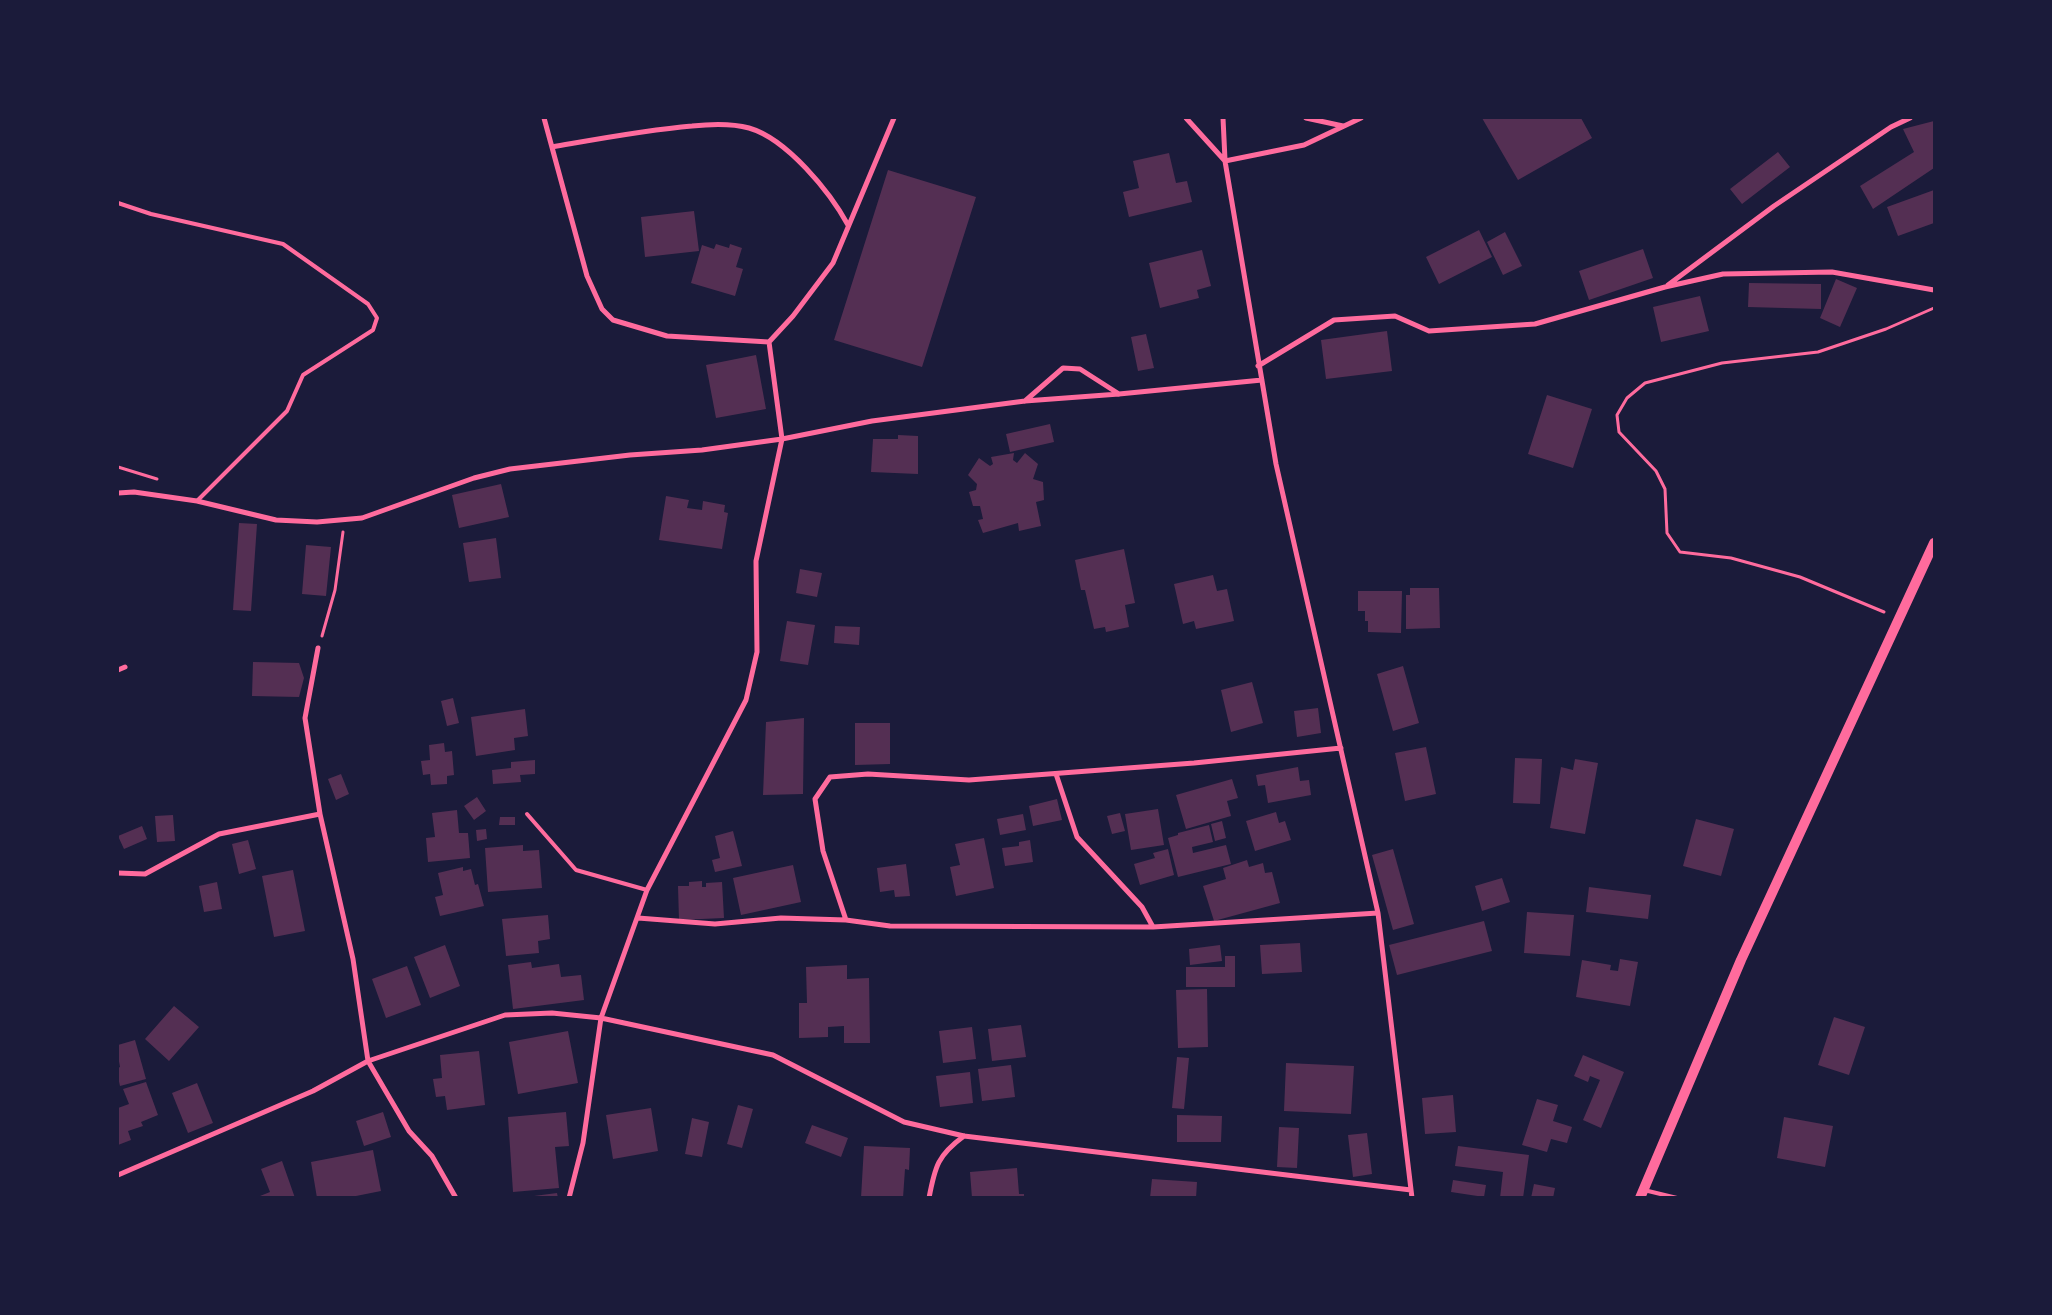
<!DOCTYPE html>
<style>
body{margin:0}
#map{position:relative;width:2052px;height:1315px;overflow:hidden;background:#1b1b3a;font-family:"DM Sans",sans-serif}
canvas{display:block}
.frame{position:absolute;inset:0;border:119px solid #1b1b3a;pointer-events:none}
</style>
<div id="map">
<canvas width="2052" height="1315"></canvas>
<div class="frame"></div>
</div>
<script>
const ctx = document.querySelector('canvas').getContext('2d');
ctx.lineJoin = 'round';
function fill(path, color) { ctx.fillStyle = color; ctx.fill(path, 'evenodd'); }
function stroke(path, color, width, dash) { ctx.strokeStyle = color; ctx.lineWidth = width; ctx.lineCap = dash ? 'butt' : 'round'; ctx.setLineDash(dash || []); ctx.stroke(path); }
const building = new Path2D(`
 M 1482,118 L 1581,118 L 1592,138 L 1518,180 Z
 M 1934,121 L 1934,168 L 1873,209 L 1860,186 L 1914,152 L 1903,129 Z
 M 1778,152 L 1790,167 L 1742,204 L 1730,189 Z
 M 1169,153 L 1176,183 L 1187,181 L 1192,202 L 1129,217 L 1123,192 L 1139,188 L 1133,161 Z
 M 888,170 L 976,197 L 922,367 L 834,340 Z
 M 1934,190 L 1934,223 L 1898,236 L 1887,207 Z
 M 694,211 L 699,251 L 645,257 L 641,217 Z
 M 1479,230 L 1492,257 L 1439,284 L 1426,257 Z
 M 1505,232 L 1522,266 L 1503,275 L 1487,242 Z
 M 716,244 L 729,248 L 730,244 L 742,248 L 736,267 L 743,269 L 735,296 L 691,283 L 702,245 L 714,249 Z
 M 1643,249 L 1653,278 L 1589,300 L 1579,271 Z
 M 1202,250 L 1211,286 L 1197,290 L 1199,298 L 1160,308 L 1149,263 Z
 M 1836,279 L 1857,288 L 1840,327 L 1820,318 Z
 M 1749,283 L 1821,284 L 1821,309 L 1748,307 Z
 M 1700,296 L 1709,331 L 1661,342 L 1653,307 Z
 M 1387,331 L 1392,371 L 1326,379 L 1321,340 Z
 M 1146,334 L 1154,368 L 1138,371 L 1131,337 Z
 M 756,355 L 766,409 L 716,418 L 706,365 Z
 M 1547,395 L 1592,409 L 1573,468 L 1528,454 Z
 M 1050,424 L 1054,442 L 1010,452 L 1006,434 Z
 M 898,435 L 918,436 L 918,474 L 871,472 L 873,439 L 898,439 Z
 M 1014,453 L 1013,460 L 1017,463 L 1025,453 L 1038,464 L 1033,479 L 1043,482 L 1044,500 L 1036,502 L 1041,526 L 1019,531 L 1018,523 L 983,533 L 978,520 L 983,519 L 980,506 L 973,506 L 969,492 L 976,490 L 977,484 L 968,475 L 979,458 L 990,466 L 993,464 L 991,457 Z
 M 501,484 L 509,517 L 459,528 L 452,495 Z
 M 666,496 L 689,500 L 687,508 L 702,510 L 703,501 L 725,505 L 724,512 L 728,513 L 722,549 L 659,540 Z
 M 239,523 L 257,524 L 251,611 L 233,610 Z
 M 496,538 L 501,578 L 469,582 L 463,543 Z
 M 306,545 L 331,547 L 326,596 L 302,594 Z
 M 1124,549 L 1135,603 L 1125,605 L 1129,627 L 1106,632 L 1105,627 L 1094,629 L 1085,590 L 1081,590 L 1075,560 Z
 M 800,569 L 822,573 L 817,597 L 796,593 Z
 M 1213,575 L 1217,591 L 1227,589 L 1234,621 L 1196,629 L 1194,621 L 1183,624 L 1174,584 Z
 M 1410,588 L 1439,588 L 1440,628 L 1406,629 L 1406,595 L 1410,595 Z
 M 1358,591 L 1402,591 L 1401,633 L 1368,632 L 1368,621 L 1365,621 L 1365,611 L 1358,611 Z
 M 787,621 L 815,625 L 808,665 L 780,661 Z
 M 835,626 L 860,627 L 859,645 L 834,643 Z
 M 253,662 L 299,663 L 304,678 L 299,697 L 252,696 Z
 M 1403,666 L 1419,723 L 1393,731 L 1377,674 Z
 M 1252,682 L 1263,723 L 1231,732 L 1221,690 Z
 M 453,698 L 459,723 L 447,726 L 441,701 Z
 M 1318,708 L 1321,733 L 1297,737 L 1294,711 Z
 M 525,709 L 528,736 L 514,738 L 515,750 L 476,756 L 471,717 Z
 M 804,718 L 803,794 L 763,795 L 766,722 Z
 M 855,723 L 890,723 L 890,764 L 855,765 Z
 M 444,743 L 445,752 L 452,751 L 454,775 L 447,776 L 447,784 L 431,785 L 430,774 L 423,775 L 421,761 L 430,760 L 429,745 Z
 M 1426,747 L 1436,794 L 1405,801 L 1395,753 Z
 M 1515,758 L 1542,759 L 1540,804 L 1513,803 Z
 M 1575,759 L 1598,763 L 1585,834 L 1550,828 L 1561,767 L 1573,770 Z
 M 535,760 L 535,774 L 520,775 L 521,782 L 493,784 L 492,770 L 511,768 L 511,762 Z
 M 1298,767 L 1300,781 L 1309,780 L 1311,795 L 1268,803 L 1265,785 L 1258,786 L 1256,775 Z
 M 341,774 L 349,794 L 336,800 L 328,779 Z
 M 1232,779 L 1238,798 L 1227,801 L 1231,816 L 1186,829 L 1176,795 Z
 M 477,797 L 486,811 L 474,820 L 464,806 Z
 M 1057,799 L 1062,820 L 1033,826 L 1029,806 Z
 M 1158,809 L 1164,845 L 1131,850 L 1125,814 Z
 M 457,810 L 459,833 L 468,833 L 470,858 L 428,862 L 426,838 L 435,837 L 432,813 Z
 M 1276,812 L 1279,823 L 1285,821 L 1291,840 L 1255,851 L 1246,821 Z
 M 1120,813 L 1125,831 L 1112,834 L 1107,816 Z
 M 1023,814 L 1026,830 L 1000,835 L 997,819 Z
 M 173,815 L 175,841 L 157,842 L 155,816 Z
 M 500,817 L 515,817 L 515,825 L 499,825 Z
 M 1696,819 L 1734,829 L 1721,876 L 1683,866 Z
 M 1222,821 L 1226,838 L 1215,841 L 1211,824 Z
 M 1209,825 L 1213,842 L 1192,847 L 1193,853 L 1226,845 L 1231,864 L 1178,877 L 1168,838 L 1178,835 L 1178,833 Z
 M 142,826 L 147,839 L 124,849 L 118,836 Z
 M 486,829 L 487,839 L 477,841 L 476,830 Z
 M 733,831 L 742,866 L 715,872 L 712,860 L 720,858 L 715,836 Z
 M 984,838 L 994,888 L 956,896 L 950,867 L 960,865 L 955,844 Z
 M 248,840 L 256,869 L 239,874 L 232,844 Z
 M 1030,840 L 1033,862 L 1005,866 L 1002,848 L 1019,846 L 1019,842 Z
 M 523,845 L 523,851 L 539,850 L 542,888 L 488,892 L 485,848 Z
 M 1168,849 L 1174,875 L 1140,885 L 1134,864 L 1155,858 L 1153,853 Z
 M 1393,849 L 1414,924 L 1393,930 L 1372,855 Z
 M 1247,860 L 1249,867 L 1263,863 L 1265,873 L 1272,872 L 1280,903 L 1214,921 L 1203,886 L 1226,879 L 1223,868 Z
 M 906,864 L 910,896 L 895,897 L 894,890 L 880,892 L 877,868 Z
 M 793,865 L 801,902 L 741,915 L 733,878 Z
 M 463,867 L 463,871 L 471,869 L 475,885 L 478,884 L 484,906 L 440,916 L 435,897 L 443,895 L 438,873 Z
 M 293,870 L 305,931 L 274,937 L 262,876 Z
 M 1502,878 L 1510,902 L 1482,911 L 1475,886 Z
 M 702,881 L 702,887 L 706,887 L 706,883 L 722,882 L 724,918 L 679,920 L 678,886 L 689,886 L 689,882 Z
 M 217,882 L 222,909 L 204,912 L 199,886 Z
 M 1589,887 L 1651,895 L 1648,919 L 1586,912 Z
 M 1527,912 L 1574,915 L 1570,956 L 1524,953 Z
 M 548,915 L 550,939 L 538,941 L 539,953 L 506,956 L 502,919 Z
 M 1484,921 L 1492,951 L 1397,975 L 1389,945 Z
 M 1300,943 L 1302,972 L 1262,974 L 1260,945 Z
 M 445,945 L 460,986 L 430,998 L 414,957 Z
 M 1220,945 L 1222,961 L 1190,965 L 1189,949 Z
 M 1225,956 L 1235,956 L 1235,987 L 1186,987 L 1186,967 L 1225,967 Z
 M 1620,959 L 1638,962 L 1630,1006 L 1576,997 L 1582,960 L 1611,965 L 1610,970 L 1618,971 Z
 M 531,962 L 532,968 L 559,964 L 561,977 L 581,975 L 584,1000 L 513,1009 L 508,965 Z
 M 847,965 L 847,979 L 869,978 L 870,1043 L 844,1043 L 844,1026 L 828,1027 L 828,1037 L 799,1038 L 799,1003 L 807,1003 L 806,967 Z
 M 407,966 L 421,1005 L 386,1018 L 372,979 Z
 M 1207,989 L 1208,1047 L 1178,1048 L 1176,990 Z
 M 174,1006 L 199,1027 L 169,1061 L 145,1039 Z
 M 1834,1017 L 1865,1027 L 1849,1075 L 1818,1065 Z
 M 1021,1025 L 1026,1057 L 992,1061 L 988,1029 Z
 M 972,1027 L 976,1059 L 943,1063 L 939,1031 Z
 M 568,1031 L 578,1083 L 518,1094 L 509,1042 Z
 M 135,1040 L 146,1079 L 120,1086 L 118,1077 L 118,1068 L 120,1067 L 118,1056 L 118,1045 Z
 M 479,1051 L 485,1105 L 447,1110 L 445,1096 L 436,1097 L 433,1079 L 442,1078 L 440,1055 Z
 M 1583,1055 L 1624,1072 L 1601,1128 L 1583,1120 L 1600,1080 L 1590,1076 L 1588,1082 L 1574,1076 Z
 M 1177,1057 L 1189,1058 L 1184,1109 L 1172,1108 Z
 M 1286,1063 L 1354,1066 L 1351,1114 L 1284,1111 Z
 M 1011,1065 L 1015,1097 L 982,1101 L 978,1069 Z
 M 970,1072 L 973,1103 L 940,1107 L 936,1076 Z
 M 146,1082 L 158,1115 L 141,1122 L 143,1126 L 128,1131 L 131,1140 L 118,1145 L 118,1108 L 129,1104 L 123,1089 Z
 M 197,1083 L 213,1123 L 188,1133 L 172,1093 Z
 M 1453,1095 L 1456,1132 L 1425,1134 L 1422,1098 Z
 M 1537,1099 L 1558,1105 L 1553,1121 L 1572,1127 L 1567,1143 L 1551,1139 L 1547,1152 L 1522,1145 Z
 M 738,1105 L 753,1109 L 742,1148 L 727,1144 Z
 M 651,1108 L 658,1151 L 613,1159 L 606,1115 Z
 M 383,1112 L 391,1137 L 364,1146 L 356,1121 Z
 M 566,1112 L 569,1146 L 555,1147 L 559,1188 L 513,1192 L 508,1117 Z
 M 1177,1115 L 1222,1116 L 1221,1142 L 1177,1142 Z
 M 1784,1117 L 1833,1126 L 1825,1167 L 1777,1158 Z
 M 692,1118 L 709,1122 L 702,1157 L 685,1154 Z
 M 812,1125 L 848,1138 L 841,1157 L 805,1143 Z
 M 1279,1127 L 1299,1128 L 1297,1168 L 1277,1167 Z
 M 1367,1133 L 1372,1174 L 1353,1177 L 1348,1135 Z
 M 864,1146 L 910,1148 L 909,1170 L 905,1169 L 903,1198 L 861,1198 Z
 M 1458,1146 L 1529,1155 L 1523,1198 L 1500,1198 L 1503,1172 L 1455,1166 Z
 M 373,1150 L 381,1191 L 346,1198 L 317,1198 L 311,1162 Z
 M 282,1161 L 295,1198 L 255,1198 L 270,1192 L 261,1169 Z
 M 1017,1168 L 1019,1194 L 1024,1194 L 1024,1198 L 972,1198 L 970,1172 Z
 M 1152,1179 L 1197,1182 L 1196,1198 L 1150,1198 Z
 M 1453,1180 L 1486,1185 L 1484,1197 L 1451,1192 Z
 M 1534,1184 L 1555,1188 L 1553,1198 L 1531,1198 Z
 M 557,1193 L 558,1198 L 534,1198 L 534,1196 Z`);
const path = new Path2D(`
 M 118,467 L 157,479
 M 1884,612 L 1800,577 L 1731,558 L 1680,552 L 1667,533 L 1665,489 L 1656,471 L 1619,432 L 1617,415 L 1627,398 L 1645,383 L 1722,363 L 1818,352 L 1886,329 L 1934,308
 M 322,636 L 335,590 L 343,532`);
const service = new Path2D(`
 M 118,203 L 151,214 L 283,244 L 368,304 L 377,318 L 373,330 L 303,375 L 287,411 L 197,501
 M 527,814 L 576,870 L 647,890
 M 1644,1190 L 1677,1198`);
const minor = new Path2D(`
 M 544,118 L 587,276 L 602,309 L 613,320 L 667,336 L 769,342 L 782,439 L 756,561 L 757,652 L 746,700 L 647,890 L 601,1018 L 583,1143 L 569,1198
 M 1186,118 L 1225,161
 M 1223,118 L 1225,160
 M 1306,118 L 1343,126
 M 1361,118 L 1304,145 L 1225,161 L 1276,464 L 1378,913 L 1412,1198
 M 552,147 C 598,139 645,130 692,126 C 710,124 731,123 749,128 C 787,139 830,192 848,225
 M 1668,285 L 1774,206 L 1891,127 L 1910,118
 M 769,342 L 793,316 L 833,263 L 894,118
 M 1258,366 L 1334,320 L 1395,316 L 1429,331 L 1535,324 L 1665,287 L 1723,274 L 1832,272 L 1934,290
 M 1025,401 L 1063,368 L 1080,369 L 1119,394
 M 118,493 L 134,492 L 197,501 L 276,520 L 317,522 L 362,518 L 474,478 L 510,469 L 630,455 L 702,450 L 782,439 L 872,421 L 1025,401 L 1119,394 L 1262,380
 M 318,648 L 305,718 L 320,814
 M 118,670 L 125,667
 M 1056,774 L 1077,837 L 1142,907 L 1153,927
 M 118,873 L 145,874 L 219,834 L 320,814 L 353,959 L 368,1061 L 313,1091 L 118,1175
 M 638,918 L 715,924 L 781,918 L 846,920 L 890,926 L 1153,927 L 1378,913
 M 846,920 L 823,851 L 815,799 L 830,777 L 868,774 L 969,780 L 1194,763 L 1341,748
 M 456,1198 L 432,1156 L 409,1131 L 368,1061 L 505,1015 L 552,1013 L 601,1018 L 773,1055 L 904,1122 L 964,1136 L 1411,1190
 M 929,1198 C 935,1166 938,1155 964,1136`);
const secondary = new Path2D(`
 M 1640,1198 L 1741,960 L 1934,543`);
fill(building, '#542f53');
stroke(path, '#ff6b9d', 3);
stroke(service, '#ff6b9d', 4);
stroke(minor, '#ff6b9d', 5);
stroke(secondary, '#ff6b9d', 10);
</script>
